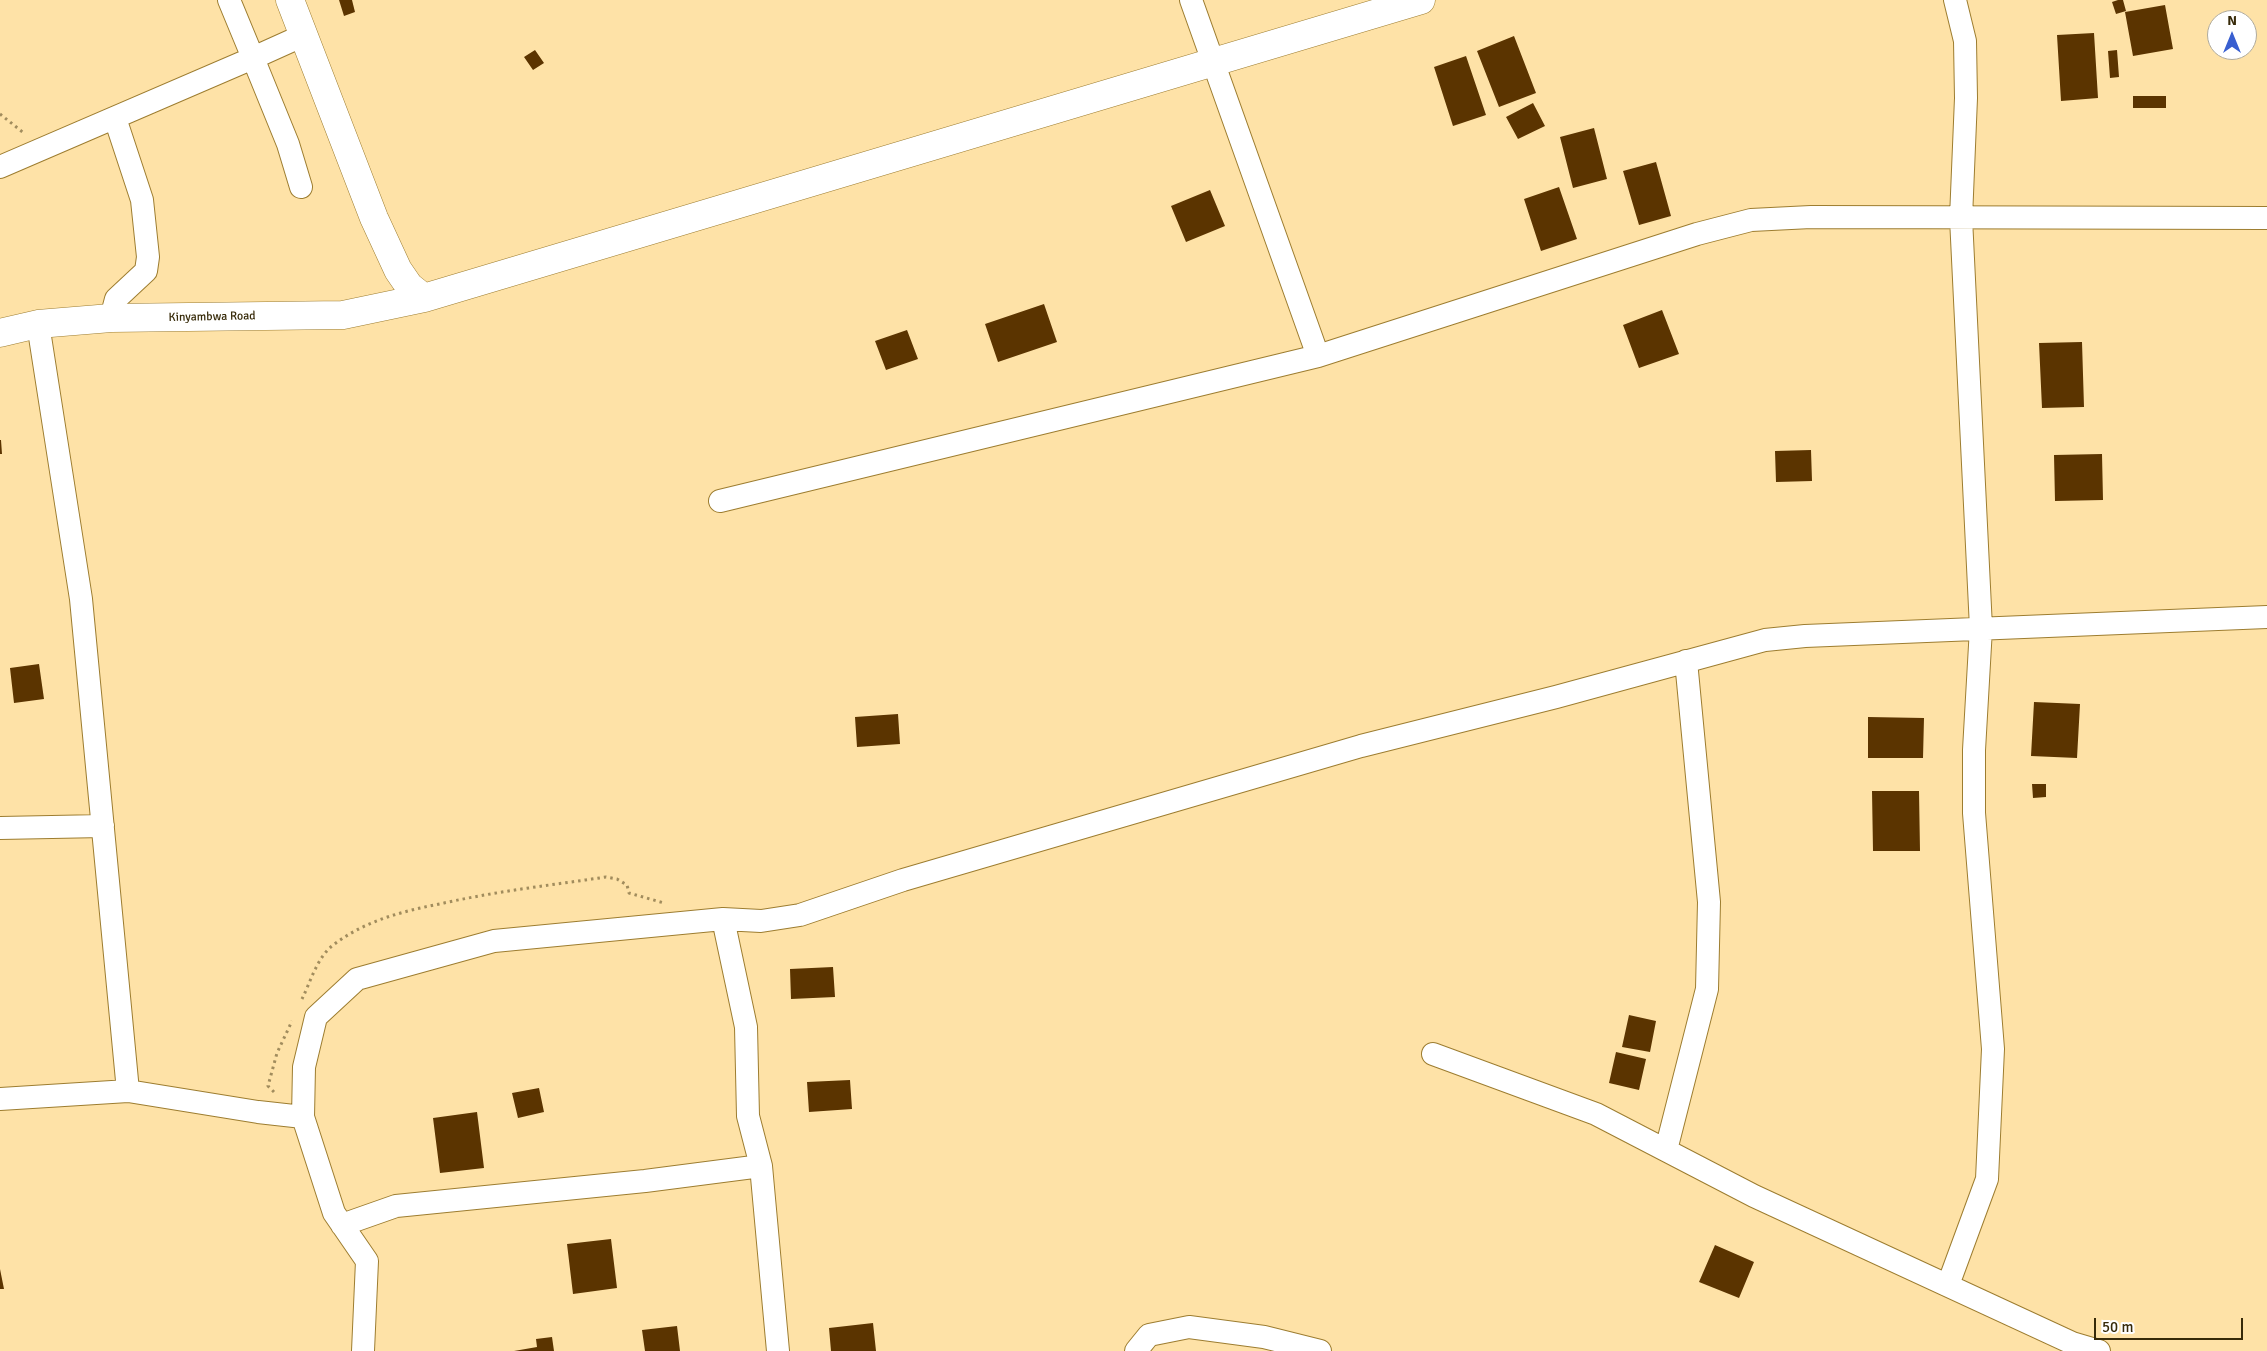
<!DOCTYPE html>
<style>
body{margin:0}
#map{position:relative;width:2267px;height:1351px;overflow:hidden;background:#fee2a7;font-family:Signika,sans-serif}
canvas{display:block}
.north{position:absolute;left:2207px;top:10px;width:50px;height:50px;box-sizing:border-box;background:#fff;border:1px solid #afaa9d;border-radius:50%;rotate:0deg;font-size:14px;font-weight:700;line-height:20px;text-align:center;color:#372a09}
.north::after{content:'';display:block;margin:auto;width:18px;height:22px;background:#395fd0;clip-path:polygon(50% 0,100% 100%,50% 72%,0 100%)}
.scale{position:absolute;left:2094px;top:1318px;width:149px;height:22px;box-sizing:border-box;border:2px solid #372a09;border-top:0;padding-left:6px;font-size:15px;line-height:18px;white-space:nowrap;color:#372a09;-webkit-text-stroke:4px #fff;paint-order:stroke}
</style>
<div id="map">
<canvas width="2267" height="1351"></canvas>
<div class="north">N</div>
<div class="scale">50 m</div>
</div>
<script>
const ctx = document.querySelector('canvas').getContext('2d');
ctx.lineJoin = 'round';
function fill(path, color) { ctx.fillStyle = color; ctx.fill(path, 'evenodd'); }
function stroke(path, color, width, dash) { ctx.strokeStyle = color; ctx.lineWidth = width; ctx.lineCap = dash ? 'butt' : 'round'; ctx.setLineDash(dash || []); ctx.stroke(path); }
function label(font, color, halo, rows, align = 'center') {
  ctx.font = font + ' Signika,sans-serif'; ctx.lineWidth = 5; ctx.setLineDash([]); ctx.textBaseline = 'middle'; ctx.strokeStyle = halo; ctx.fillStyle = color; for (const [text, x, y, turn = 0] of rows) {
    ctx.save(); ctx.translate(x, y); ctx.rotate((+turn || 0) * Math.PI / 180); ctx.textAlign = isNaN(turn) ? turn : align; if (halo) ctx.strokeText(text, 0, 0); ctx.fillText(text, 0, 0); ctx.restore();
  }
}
const building = new Path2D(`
 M 339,0 L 352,0 L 355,12 L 344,16 Z
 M 2118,0 L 2123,0 L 2126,11 L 2116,14 L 2112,2 Z
 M 2165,5 L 2173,49 L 2133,56 L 2125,12 Z
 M 2094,33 L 2098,98 L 2061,101 L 2057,35 Z
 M 1514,36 L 1536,93 L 1499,107 L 1477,51 Z
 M 535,50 L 544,63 L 533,70 L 524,57 Z
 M 2117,50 L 2119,77 L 2110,78 L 2108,51 Z
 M 1466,56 L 1486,115 L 1453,126 L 1434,67 Z
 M 2133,96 L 2166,96 L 2166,108 L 2133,108 Z
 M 1533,103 L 1545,126 L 1518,139 L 1506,117 Z
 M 1594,128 L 1607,179 L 1573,188 L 1560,137 Z
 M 1656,162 L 1671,216 L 1639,225 L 1623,171 Z
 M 1559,187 L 1577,239 L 1541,251 L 1524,199 Z
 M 1210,190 L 1225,226 L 1186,242 L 1171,206 Z
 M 1044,304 L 1057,342 L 998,362 L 985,324 Z
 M 1662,310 L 1679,354 L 1639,368 L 1623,325 Z
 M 907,330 L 918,359 L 886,370 L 875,341 Z
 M 2082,342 L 2084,407 L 2042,408 L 2039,343 Z
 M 0,440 L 1,440 L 2,454 L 0,454 Z
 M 1811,450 L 1812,481 L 1776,482 L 1775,451 Z
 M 2102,454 L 2103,500 L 2055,501 L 2054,455 Z
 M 39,664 L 44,699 L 14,703 L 10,668 Z
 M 2034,702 L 2080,704 L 2077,758 L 2031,756 Z
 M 898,714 L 900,744 L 857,747 L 855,717 Z
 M 1868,717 L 1924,718 L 1923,758 L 1868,758 Z
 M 2032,784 L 2046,784 L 2046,797 L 2033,798 Z
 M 1872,791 L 1919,791 L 1920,851 L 1873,851 Z
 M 833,967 L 835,997 L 791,999 L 790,969 Z
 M 1629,1015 L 1656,1021 L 1650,1052 L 1622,1047 Z
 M 1616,1052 L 1646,1059 L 1639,1090 L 1609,1083 Z
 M 850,1080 L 852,1109 L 809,1112 L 807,1082 Z
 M 539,1088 L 544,1112 L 518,1118 L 512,1093 Z
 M 477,1112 L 484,1168 L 440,1173 L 433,1118 Z
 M 611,1239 L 617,1288 L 573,1294 L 567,1244 Z
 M 1715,1245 L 1754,1262 L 1739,1298 L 1699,1282 Z
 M 0,1269 L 4,1289 L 0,1289 Z
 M 873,1323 L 876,1351 L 831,1351 L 829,1328 Z
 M 677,1326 L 680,1351 L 645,1351 L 642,1330 Z
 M 552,1337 L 554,1351 L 514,1351 L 537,1347 L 536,1339 Z`);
const path = new Path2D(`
 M 0,114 L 25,134
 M 302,999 C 310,983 317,958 332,946 C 365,920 404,911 444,903 C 498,891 552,885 606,877 L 617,879 L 627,885 L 629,893 L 664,903
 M 274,1092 L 268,1086 L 277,1053 L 292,1021`);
const street = new Path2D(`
 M 229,0 L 253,58 L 304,35
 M 1191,0 L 1318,356
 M 0,167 L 253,58 L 288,144 L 301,187
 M 111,318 L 116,299 L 146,271 L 148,257 L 142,200 L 115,118
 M 38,324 L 81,599 L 128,1091
 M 720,501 L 1318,356 L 1697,234 L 1751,220 L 1811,217 L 2267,218
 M 0,828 L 103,826
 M 723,919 L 746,1027 L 748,1116 L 761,1166 L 778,1351
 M 1433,1054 L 1596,1114 L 1754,1196 L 2072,1343 L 2099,1351
 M 0,1099 L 128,1091 L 258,1112 L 303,1117
 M 1666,1150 L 1707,989 L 1709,902 L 1686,661
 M 342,1225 L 396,1206 L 645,1181 L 761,1166
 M 1948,1285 L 1987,1179 L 1993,1049 L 1974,813 L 1974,750 L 1981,628 L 1961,218 L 1966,98 L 1965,41 L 1955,0
 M 363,1351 L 367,1261 L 334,1213 L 303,1117 L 304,1067 L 316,1017 L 357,979 L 494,941 L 723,919 L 761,921 L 800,915 L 903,880 L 1361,746 L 1556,697 L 1765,640 L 1805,636 L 2267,617
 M 1136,1351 L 1149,1335 L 1189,1327 L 1264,1337 L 1320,1351`);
const secondary = new Path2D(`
 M 290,0 L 374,218 L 398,270 L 409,286 L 424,298 L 1421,0
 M 0,333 L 38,324 L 111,318 L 343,315 L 424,298`);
const streetNames = [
 ["Kinyambwa Road",212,317,-1]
];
fill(building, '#5b3400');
stroke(street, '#9d7d30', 24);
stroke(secondary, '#9d7d30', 29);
stroke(path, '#a18c5d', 3, [2.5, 4]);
stroke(street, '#fff', 22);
stroke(secondary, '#fff', 28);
label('12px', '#372a09', '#fff', streetNames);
</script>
